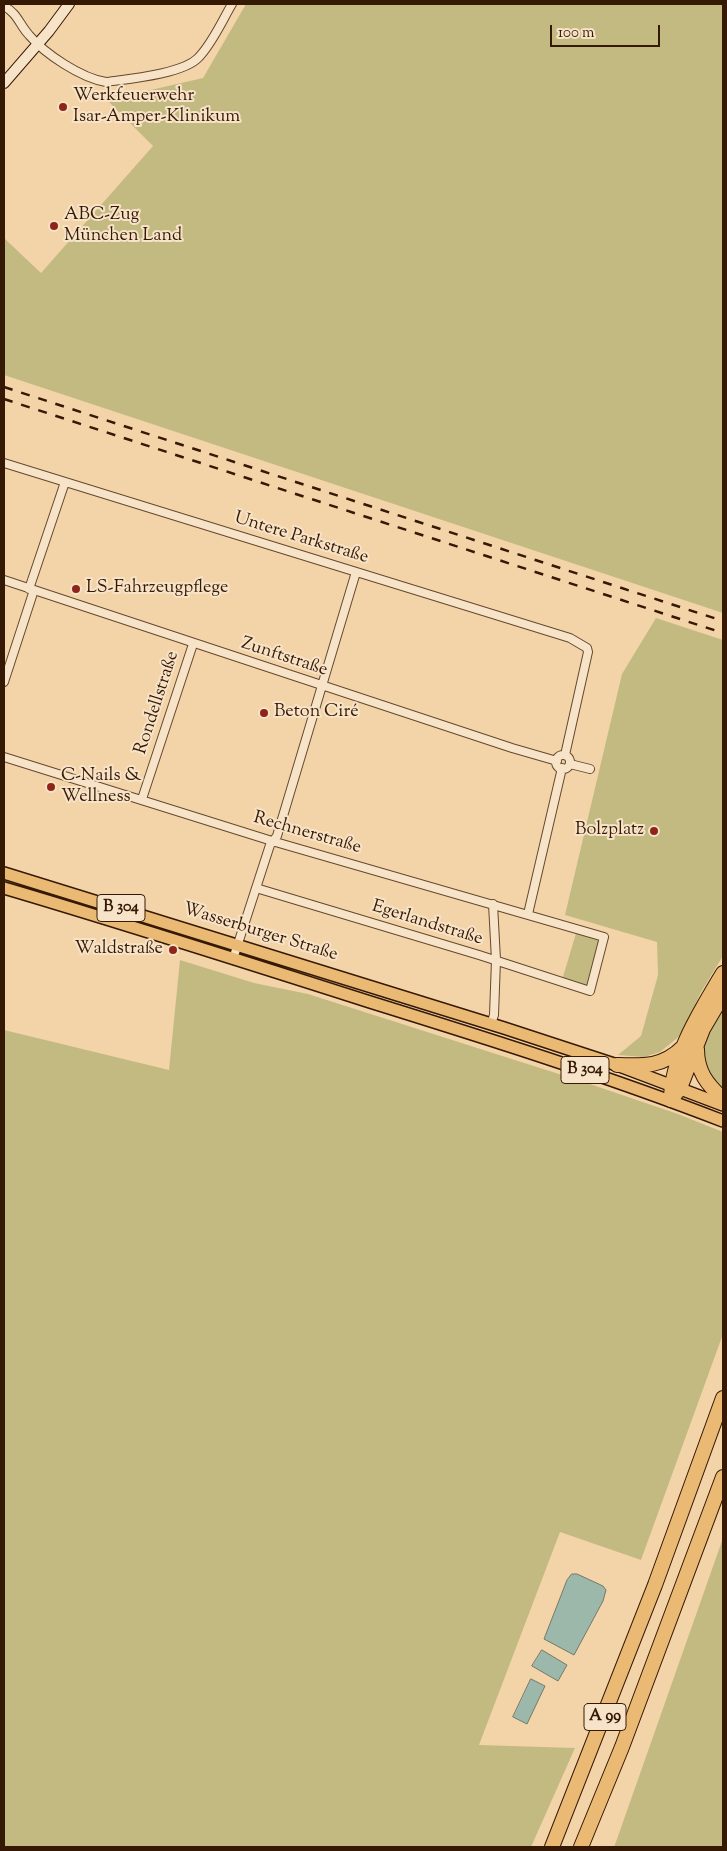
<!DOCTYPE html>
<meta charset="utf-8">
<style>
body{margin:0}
#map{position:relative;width:727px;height:1851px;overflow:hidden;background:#f3d4a9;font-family:"Sorts Mill Goudy",serif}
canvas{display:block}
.frame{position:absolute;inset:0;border:5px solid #361905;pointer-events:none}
.scale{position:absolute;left:550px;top:25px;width:110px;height:22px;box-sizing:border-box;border:2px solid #361905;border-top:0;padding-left:6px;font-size:15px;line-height:18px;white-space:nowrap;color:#361905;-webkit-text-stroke:4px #f7e3c7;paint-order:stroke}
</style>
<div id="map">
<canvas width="727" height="1851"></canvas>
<div class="frame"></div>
<div class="scale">100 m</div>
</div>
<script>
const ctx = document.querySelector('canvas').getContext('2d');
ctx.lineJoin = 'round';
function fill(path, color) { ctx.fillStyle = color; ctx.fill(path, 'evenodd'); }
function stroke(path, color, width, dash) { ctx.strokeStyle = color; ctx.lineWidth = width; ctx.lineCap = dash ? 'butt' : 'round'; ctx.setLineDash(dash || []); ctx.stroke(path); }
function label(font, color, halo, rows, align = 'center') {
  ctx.font = font + ' "Sorts Mill Goudy",serif'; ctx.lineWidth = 4; ctx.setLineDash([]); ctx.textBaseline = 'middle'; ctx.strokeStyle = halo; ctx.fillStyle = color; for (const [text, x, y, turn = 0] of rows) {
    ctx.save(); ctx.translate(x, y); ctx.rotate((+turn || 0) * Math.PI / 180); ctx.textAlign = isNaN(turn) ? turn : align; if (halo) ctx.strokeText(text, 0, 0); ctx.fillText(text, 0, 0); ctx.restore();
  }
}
const green = new Path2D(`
 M 246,4 L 723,4 L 723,613 L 4,375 L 4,238 L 41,273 L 153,146 L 107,100 L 203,78 Z
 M 656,618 L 723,640 L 723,956 L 701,992 L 681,1035 L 660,1052 L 644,1057 L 618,1055 L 641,1036 L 658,975 L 657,942 L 565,915 L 622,674 Z
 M 4,877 L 170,929 L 146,925 L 4,882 Z
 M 577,930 L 600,937 L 586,987 L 562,980 Z
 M 180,960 L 254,983 L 308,994 L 584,1082 L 678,1114 L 723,1132 L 723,1334 L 641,1560 L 560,1532 L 479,1745 L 575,1748 L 531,1847 L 4,1847 L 4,1030 L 169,1070 Z
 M 723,1004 L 723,1091 L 710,1080 L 701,1053 L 710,1029 Z
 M 723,1538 L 723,1847 L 614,1847 L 617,1839 Z`);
const water = new Path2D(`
 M 572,1574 L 577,1574 L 603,1586 L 606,1590 L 603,1601 L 574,1655 L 544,1639 L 567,1580 Z
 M 542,1650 L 567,1665 L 558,1681 L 532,1666 Z
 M 531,1679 L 545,1686 L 527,1724 L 513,1717 Z`);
const minor = new Path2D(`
 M 4,6 C 18,14 19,24 29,35 C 45,54 81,78 106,82 C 128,79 184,74 199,57 C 213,42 222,21 232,4
 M 4,463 L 570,638 L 587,648 L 588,652 L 565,755
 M 4,580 L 512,748 L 557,761
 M 29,589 L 65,482
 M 4,682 L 34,590
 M556 762a7 7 0 1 1 14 0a7 7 0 1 1-14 0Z
 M 4,757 L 272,841 L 604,937 L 590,991 L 479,955 L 256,888
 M 570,764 L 590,769
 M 142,799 L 193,644
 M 528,914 L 562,768
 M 233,959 L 270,845 L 277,836 L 356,572
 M 491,1024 L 494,1015 L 496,960 L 493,904`);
const secondary = new Path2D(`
 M 4,83 L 49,31 L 69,4`);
const primary = new Path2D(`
 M 4,873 L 504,1028 L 617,1065 L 723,1105
 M 4,888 C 126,924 248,963 370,1002 C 489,1039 607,1076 723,1121`);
const motorway = new Path2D(`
 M 697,1049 C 697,1072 707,1084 723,1099
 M 617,1065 C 644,1066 663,1067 683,1047
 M 671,1100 C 671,1057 701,1010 723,973
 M 671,1100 L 680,1088 L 703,1029 L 723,995
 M 552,1847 L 655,1585 L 723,1398
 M 581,1847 L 622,1747 L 723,1477`);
const rail = new Path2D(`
 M 4,387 L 723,621
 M 4,399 L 723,633`);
const markers = [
 [63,107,5,"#8f2418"],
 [54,226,5,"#8f2418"],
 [76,589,5,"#8f2418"],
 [264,713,5,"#8f2418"],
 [51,787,5,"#8f2418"],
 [654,831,5,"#8f2418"],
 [173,950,5,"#8f2418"]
];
const shields = [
 [121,908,48],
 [585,1070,48],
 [605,1717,42]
];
const shieldNames = [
 ["B 304",121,908],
 ["B 304",585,1070],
 ["A 99",605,1717]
];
const poiNames = [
 ["Werkfeuerwehr",73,97],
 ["Isar-Amper-Klinikum",73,118],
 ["ABC-Zug",64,216],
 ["München Land",64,237],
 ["LS-Fahrzeugpflege",86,589],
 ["Beton Ciré",274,713],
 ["C-Nails &",61,777],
 ["Wellness",61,798],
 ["Bolzplatz",644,831,"right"],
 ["Waldstraße",163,950,"right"]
];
const streetNames = [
 ["Untere Parkstraße",301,539,17],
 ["Zunftstraße",284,658,18],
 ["Rondellstraße",158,703,-72],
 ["Rechnerstraße",307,834,16],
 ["Egerlandstraße",427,924,17],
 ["Wasserburger Straße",260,933,17]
];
fill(green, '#c3ba82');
fill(water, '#9bb8ab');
stroke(water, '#737869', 1);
stroke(minor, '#65482e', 10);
stroke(secondary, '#361905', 12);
stroke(primary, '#361905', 14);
stroke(motorway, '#361905', 16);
stroke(minor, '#f7e3c7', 8);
stroke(secondary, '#f7e3c7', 10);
stroke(primary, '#eaba74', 11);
stroke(motorway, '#eaba74', 14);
stroke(rail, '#361905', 2.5, [9, 9]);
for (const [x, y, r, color] of markers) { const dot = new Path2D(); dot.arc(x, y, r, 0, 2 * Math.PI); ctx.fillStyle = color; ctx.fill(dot); stroke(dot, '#f7e3c7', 2); }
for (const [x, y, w] of shields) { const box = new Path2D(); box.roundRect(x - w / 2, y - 13.5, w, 27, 4); ctx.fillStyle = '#f7e3c7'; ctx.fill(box); stroke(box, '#361905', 1); }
label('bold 16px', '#361905', null, shieldNames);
label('18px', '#361905', '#f7e3c7', poiNames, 'left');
label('18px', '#361905', '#f7e3c7', streetNames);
</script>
